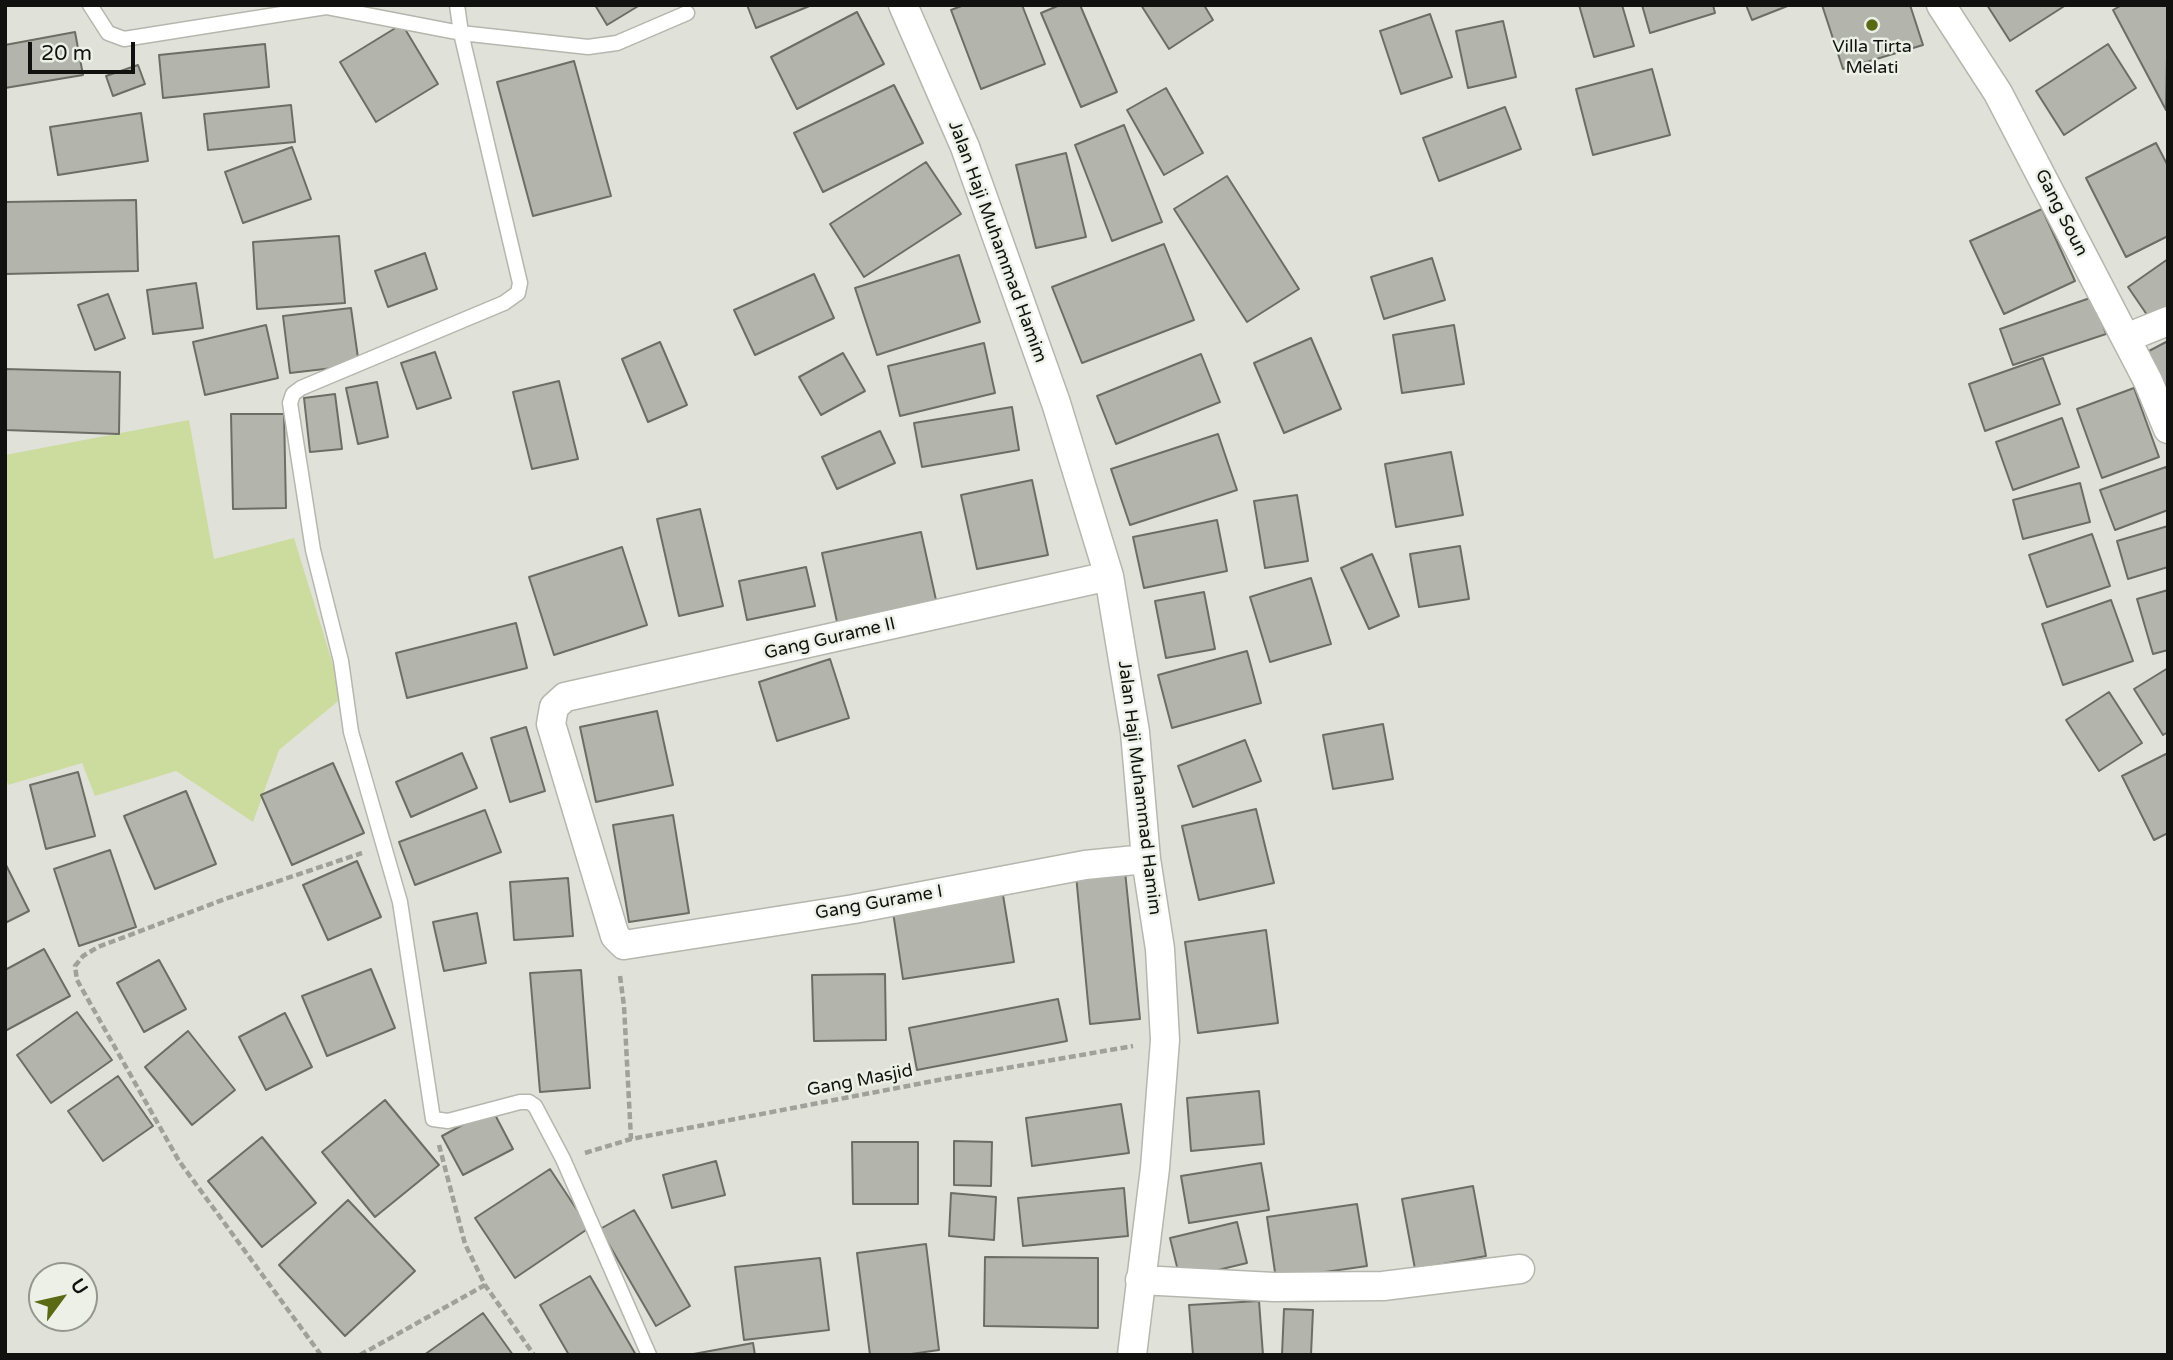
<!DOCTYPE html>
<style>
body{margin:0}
#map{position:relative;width:2173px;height:1360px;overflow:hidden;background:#e0e2d9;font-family:"Varela Round",sans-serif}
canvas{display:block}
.frame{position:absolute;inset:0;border:7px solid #11120f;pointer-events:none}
.north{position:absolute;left:28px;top:1262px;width:70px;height:70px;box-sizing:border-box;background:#edf0e6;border:2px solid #959790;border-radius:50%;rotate:57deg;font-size:19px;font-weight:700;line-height:28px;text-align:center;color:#11120f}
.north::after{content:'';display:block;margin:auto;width:24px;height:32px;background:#5a6913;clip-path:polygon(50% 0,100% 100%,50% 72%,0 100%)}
.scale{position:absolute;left:28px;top:42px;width:107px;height:32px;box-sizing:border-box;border:4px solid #11120f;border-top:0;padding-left:9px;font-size:21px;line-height:24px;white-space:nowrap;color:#11120f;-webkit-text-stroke:5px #edf0e6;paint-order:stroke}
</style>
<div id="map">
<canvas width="2173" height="1360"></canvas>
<div class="frame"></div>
<div class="north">U</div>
<div class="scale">20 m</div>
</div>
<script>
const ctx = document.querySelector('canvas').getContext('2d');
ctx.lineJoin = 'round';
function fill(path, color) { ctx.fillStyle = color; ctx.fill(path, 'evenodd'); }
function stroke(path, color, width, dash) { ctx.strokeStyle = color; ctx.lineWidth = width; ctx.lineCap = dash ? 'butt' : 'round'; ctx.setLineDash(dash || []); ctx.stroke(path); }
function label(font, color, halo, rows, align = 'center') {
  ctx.font = font + ' "Varela Round",sans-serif'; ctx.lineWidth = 5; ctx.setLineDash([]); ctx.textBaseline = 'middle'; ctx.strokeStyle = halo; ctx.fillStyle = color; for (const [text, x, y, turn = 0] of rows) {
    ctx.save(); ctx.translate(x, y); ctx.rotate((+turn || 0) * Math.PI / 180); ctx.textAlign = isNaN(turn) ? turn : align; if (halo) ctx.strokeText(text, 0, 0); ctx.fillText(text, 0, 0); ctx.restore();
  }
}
const green = new Path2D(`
 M 189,420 L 214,559 L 294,538 L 343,697 L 279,750 L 253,822 L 176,771 L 95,796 L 82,763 L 8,785 L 5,772 L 5,455 Z`);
const building = new Path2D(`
 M 595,5 L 640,5 L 607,25 Z
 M 747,5 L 812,5 L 756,28 Z
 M 964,5 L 1022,5 L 1045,64 L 981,89 L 951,10 Z
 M 1060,5 L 1080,5 L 1117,92 L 1081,107 L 1041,13 Z
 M 1141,5 L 1204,5 L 1213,20 L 1169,49 Z
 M 1579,5 L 1622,5 L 1634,46 L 1594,57 Z
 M 1642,5 L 1713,5 L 1715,13 L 1650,33 Z
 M 1746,5 L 1790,5 L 1752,20 Z
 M 1822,5 L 1910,5 L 1923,45 L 1843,69 Z
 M 1987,5 L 2066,5 L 2010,41 Z
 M 2122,5 L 2168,5 L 2166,110 L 2113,10 Z
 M 857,12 L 884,64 L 797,109 L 771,57 Z
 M 1430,14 L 1452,77 L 1401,94 L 1380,31 Z
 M 1503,21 L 1516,77 L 1468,88 L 1456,31 Z
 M 402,24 L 438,84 L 376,122 L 340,62 Z
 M 75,32 L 83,75 L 5,88 L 5,45 Z
 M 265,44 L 269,87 L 163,98 L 159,55 Z
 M 2108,44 L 2136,88 L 2064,135 L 2036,91 Z
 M 574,61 L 611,196 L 533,216 L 497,82 Z
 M 138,65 L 145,84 L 113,96 L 106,76 Z
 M 1652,69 L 1670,135 L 1593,155 L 1576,89 Z
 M 894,85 L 923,143 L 823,192 L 794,133 Z
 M 1166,88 L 1203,153 L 1164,175 L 1127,110 Z
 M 291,105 L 295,142 L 208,150 L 204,114 Z
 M 1505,107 L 1521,149 L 1439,181 L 1423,138 Z
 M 141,113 L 148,161 L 58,175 L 50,127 Z
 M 1124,125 L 1162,222 L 1112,241 L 1075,145 Z
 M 2156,143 L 2168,166 L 2168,236 L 2126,257 L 2086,178 Z
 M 292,147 L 311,199 L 243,223 L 225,172 Z
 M 1066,153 L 1086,237 L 1036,248 L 1016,165 Z
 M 926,162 L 961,214 L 864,277 L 830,224 Z
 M 1227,176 L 1299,289 L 1247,322 L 1174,209 Z
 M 136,200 L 138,271 L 5,274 L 5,202 Z
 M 2042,209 L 2075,281 L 2004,314 L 1970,241 Z
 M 339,236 L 345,303 L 257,309 L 253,242 Z
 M 1164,244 L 1194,320 L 1082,363 L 1052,287 Z
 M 425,253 L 437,289 L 388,307 L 375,271 Z
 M 959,255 L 980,322 L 877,355 L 855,288 Z
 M 1432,258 L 1445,300 L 1384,319 L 1371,277 Z
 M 2168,259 L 2168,316 L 2154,325 L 2128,287 Z
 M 814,274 L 834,318 L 755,355 L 734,310 Z
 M 196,283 L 203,328 L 153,334 L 147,290 Z
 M 108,294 L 125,338 L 95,350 L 78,305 Z
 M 2093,297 L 2106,334 L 2013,365 L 2000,329 Z
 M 351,308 L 359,365 L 290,373 L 283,316 Z
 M 266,325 L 278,378 L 205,395 L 193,342 Z
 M 1454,325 L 1464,384 L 1402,393 L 1393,335 Z
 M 1311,338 L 1341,409 L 1284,433 L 1254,363 Z
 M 2168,341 L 2168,390 L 2147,352 Z
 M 660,342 L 687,405 L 648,422 L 622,359 Z
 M 984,343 L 995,393 L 900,416 L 888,366 Z
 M 435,352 L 451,398 L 417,409 L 401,363 Z
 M 843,353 L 865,391 L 821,415 L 799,377 Z
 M 1201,354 L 1220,402 L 1116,444 L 1097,396 Z
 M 2043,358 L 2060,404 L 1985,431 L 1969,384 Z
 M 5,369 L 120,372 L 119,434 L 5,430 Z
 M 559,381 L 578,459 L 532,469 L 513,392 Z
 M 377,382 L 388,437 L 358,444 L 346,388 Z
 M 2134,388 L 2159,457 L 2102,478 L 2077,409 Z
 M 335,394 L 342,449 L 310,452 L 304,398 Z
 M 1012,407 L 1019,450 L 922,467 L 914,423 Z
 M 231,414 L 284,414 L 286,508 L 233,509 Z
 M 2062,418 L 2079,467 L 2013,490 L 1996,442 Z
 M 880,431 L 895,463 L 837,489 L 822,457 Z
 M 1218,434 L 1237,490 L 1130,525 L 1111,469 Z
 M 1451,452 L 1463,515 L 1396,527 L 1385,464 Z
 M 2166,467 L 2168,473 L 2168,510 L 2115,530 L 2100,490 Z
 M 1032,480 L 1048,555 L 977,569 L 961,495 Z
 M 2080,483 L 2090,522 L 2023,539 L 2013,500 Z
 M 1297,495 L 1308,561 L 1265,568 L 1254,501 Z
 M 700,509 L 723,606 L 679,616 L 657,519 Z
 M 1217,520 L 1227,571 L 1144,588 L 1133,537 Z
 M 2168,526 L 2168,567 L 2128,579 L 2117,541 Z
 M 921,532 L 936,600 L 837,622 L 822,553 Z
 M 2092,534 L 2110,586 L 2047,607 L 2029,555 Z
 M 1460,546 L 1469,599 L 1419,607 L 1410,554 Z
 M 622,547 L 647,625 L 554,655 L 529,577 Z
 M 1372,554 L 1399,616 L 1369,629 L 1341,568 Z
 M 806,567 L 815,606 L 747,620 L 739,581 Z
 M 1311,578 L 1331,644 L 1270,662 L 1250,597 Z
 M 2168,590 L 2168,650 L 2153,654 L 2137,599 Z
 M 1204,592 L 1215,649 L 1166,658 L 1155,601 Z
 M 2111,600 L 2133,661 L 2063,685 L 2042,624 Z
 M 516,623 L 527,668 L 407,698 L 396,653 Z
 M 1247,651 L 1261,703 L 1172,728 L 1158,675 Z
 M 830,659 L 849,718 L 777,741 L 759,682 Z
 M 2168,668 L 2168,732 L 2163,735 L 2134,689 Z
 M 2109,692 L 2142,743 L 2099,771 L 2066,720 Z
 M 657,711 L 673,785 L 596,802 L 580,727 Z
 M 1383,724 L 1393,779 L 1333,789 L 1323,735 Z
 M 526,727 L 545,791 L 510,802 L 491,738 Z
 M 1245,740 L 1261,781 L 1193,807 L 1178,766 Z
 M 462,753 L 477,788 L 411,817 L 396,782 Z
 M 2168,753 L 2168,833 L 2154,840 L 2122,776 Z
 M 333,763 L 364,833 L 292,865 L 261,795 Z
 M 78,772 L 95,836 L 46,849 L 30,785 Z
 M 186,791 L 216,864 L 155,889 L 124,816 Z
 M 1256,809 L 1274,883 L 1199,900 L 1182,826 Z
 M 485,810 L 501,852 L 415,885 L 399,842 Z
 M 673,815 L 689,913 L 629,922 L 613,825 Z
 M 110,850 L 136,927 L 79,946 L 54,869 Z
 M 357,861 L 381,917 L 328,940 L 303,885 Z
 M 6,865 L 29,911 L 5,923 L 5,866 Z
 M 1125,871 L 1140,1019 L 1090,1024 L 1076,875 Z
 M 568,878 L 573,936 L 514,940 L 510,882 Z
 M 1003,895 L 1014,962 L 903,979 L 893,912 Z
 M 477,913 L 486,963 L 444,971 L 433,922 Z
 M 1266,930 L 1278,1023 L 1198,1033 L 1185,942 Z
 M 44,949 L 70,996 L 5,1031 L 5,970 Z
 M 159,960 L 186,1009 L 144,1032 L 117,983 Z
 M 371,969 L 395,1028 L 327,1056 L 302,996 Z
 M 581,970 L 590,1088 L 540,1092 L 530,973 Z
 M 885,974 L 886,1040 L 814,1041 L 812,975 Z
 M 1058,999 L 1067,1041 L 917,1070 L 909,1028 Z
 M 77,1012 L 112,1060 L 51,1103 L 17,1055 Z
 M 285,1013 L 312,1067 L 266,1090 L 239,1037 Z
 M 188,1031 L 235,1090 L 192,1125 L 145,1067 Z
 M 118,1076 L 153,1126 L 103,1161 L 68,1111 Z
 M 1259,1091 L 1264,1144 L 1191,1151 L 1187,1098 Z
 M 385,1100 L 439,1165 L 375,1217 L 322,1152 Z
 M 1121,1104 L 1129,1153 L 1032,1166 L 1026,1118 Z
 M 492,1109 L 513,1149 L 463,1175 L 442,1136 Z
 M 262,1137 L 316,1203 L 262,1247 L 208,1181 Z
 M 954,1141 L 992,1142 L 991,1186 L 954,1185 Z
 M 852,1142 L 918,1142 L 918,1204 L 853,1204 Z
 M 716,1161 L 725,1195 L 672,1208 L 663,1175 Z
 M 1261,1163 L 1269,1210 L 1189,1223 L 1181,1176 Z
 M 550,1169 L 589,1228 L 515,1278 L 475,1218 Z
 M 1473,1186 L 1486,1256 L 1415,1269 L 1402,1199 Z
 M 1124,1188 L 1128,1236 L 1023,1246 L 1018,1198 Z
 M 951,1193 L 996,1197 L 994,1240 L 949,1236 Z
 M 348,1200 L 415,1271 L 345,1336 L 279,1265 Z
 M 1357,1204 L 1367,1266 L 1276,1279 L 1267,1217 Z
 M 634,1210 L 690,1306 L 656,1326 L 600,1229 Z
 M 1237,1222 L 1247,1263 L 1180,1279 L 1170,1238 Z
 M 926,1244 L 939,1350 L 904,1355 L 870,1355 L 857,1253 Z
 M 985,1257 L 1098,1258 L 1098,1328 L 984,1326 Z
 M 820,1258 L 829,1330 L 744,1340 L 735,1267 Z
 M 590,1276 L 636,1355 L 569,1355 L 540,1305 Z
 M 1259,1301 L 1263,1355 L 1193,1355 L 1189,1305 Z
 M 1284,1309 L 1313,1310 L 1311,1355 L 1282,1355 Z
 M 483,1313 L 513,1355 L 424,1355 Z
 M 753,1343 L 755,1355 L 688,1355 Z`);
const path = new Path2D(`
 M 620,976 L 624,1006 L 631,1139
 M 439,1145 L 465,1244 L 485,1285 L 534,1355
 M 585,1153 L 631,1139 L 949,1078 L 1133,1046
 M 321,1355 L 179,1161 L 77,980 L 75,966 L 83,956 L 98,947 L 225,899 L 362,853
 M 360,1355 L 485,1285`);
const lane = new Path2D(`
 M 90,5 L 108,33 L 124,39 L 326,7
 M 325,5 L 326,7 L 461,33 L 520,283 L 518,293 L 504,303 L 301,388 L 293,394 L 290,403 L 313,550 L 341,661 L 351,732 L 400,902 L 433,1119 L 448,1121 L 520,1102 L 529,1102 L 535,1106 L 563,1159 L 649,1355
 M 457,5 L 461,33 L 588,47 L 617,43 L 687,13`);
const street = new Path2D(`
 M 903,5 L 965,147 L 1056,403 L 1109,576 L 1135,732 L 1146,859 L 1160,949 L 1165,1040 L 1155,1168 L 1132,1355
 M 1941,5 L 1998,93 L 2148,381 L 2168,429
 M 2126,338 L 2168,321
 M 1109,576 L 565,697 L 554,707 L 551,724 L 615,936 L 624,945 L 854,909 L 1085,865 L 1146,859
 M 1140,1280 L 1274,1287 L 1383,1286 L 1520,1269`);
const markers = [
 [1872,25,7,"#5a6913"]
];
const poiNames = [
 ["Villa Tirta",1872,47],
 ["Melati",1872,68]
];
const streetNames = [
 ["Gang Soun",2061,213,63],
 ["Jalan Haji Muhammad Hamim",997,242,70],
 ["Gang Gurame II",830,639,-13],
 ["Jalan Haji Muhammad Hamim",1139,788,83],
 ["Gang Gurame I",879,903,-10],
 ["Gang Masjid",860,1081,-11]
];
fill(green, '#ccdb9e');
fill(building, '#b3b5ac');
stroke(building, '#6c6e66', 2);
stroke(lane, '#b5b7ae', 17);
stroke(street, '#b5b7ae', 31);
stroke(path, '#9fa19a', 4.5, [7, 3.5]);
stroke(lane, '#fff', 14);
stroke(street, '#fff', 28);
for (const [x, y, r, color] of markers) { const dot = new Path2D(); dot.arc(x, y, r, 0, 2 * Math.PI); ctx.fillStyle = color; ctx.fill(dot); stroke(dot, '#edf0e6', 2.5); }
label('18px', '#11120f', '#edf0e6', poiNames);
label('18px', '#11120f', '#edf0e6', streetNames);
</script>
